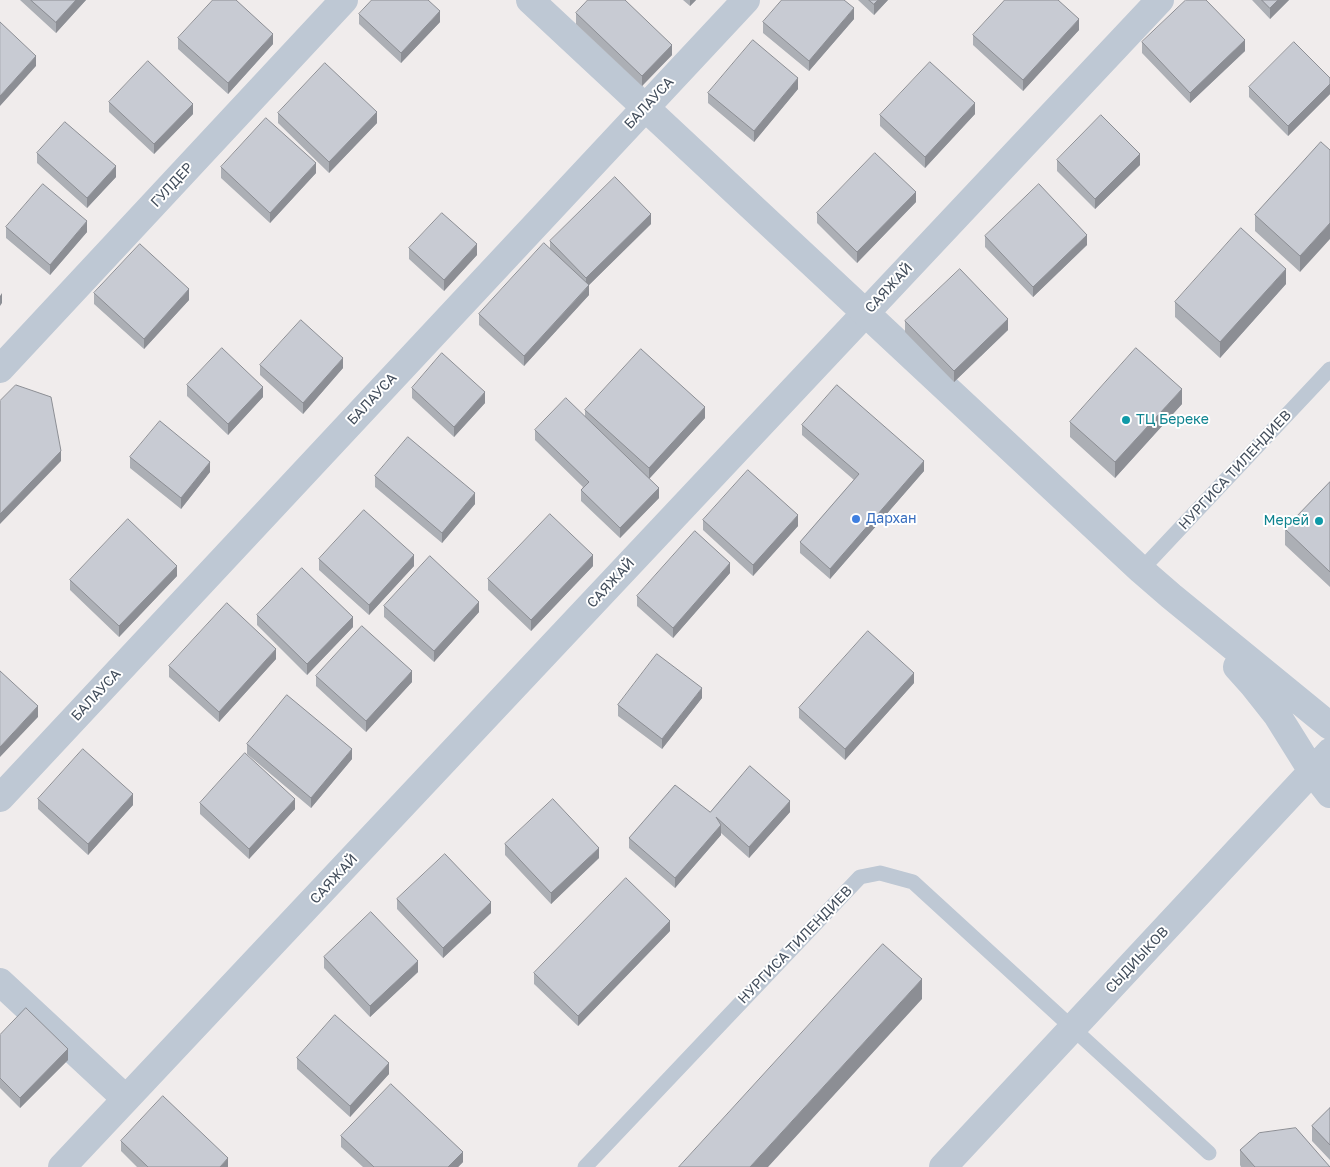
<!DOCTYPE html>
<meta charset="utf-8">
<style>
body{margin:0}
canvas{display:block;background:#f0ecec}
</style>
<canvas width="1330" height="1167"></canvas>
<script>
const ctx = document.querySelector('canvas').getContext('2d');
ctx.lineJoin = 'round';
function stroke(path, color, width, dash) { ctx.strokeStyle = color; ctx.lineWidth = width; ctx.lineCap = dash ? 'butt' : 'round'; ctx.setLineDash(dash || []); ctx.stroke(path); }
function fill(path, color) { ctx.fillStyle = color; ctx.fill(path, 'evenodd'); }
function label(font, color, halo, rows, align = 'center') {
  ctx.font = font + ' "Golos Text",sans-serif'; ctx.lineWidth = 4; ctx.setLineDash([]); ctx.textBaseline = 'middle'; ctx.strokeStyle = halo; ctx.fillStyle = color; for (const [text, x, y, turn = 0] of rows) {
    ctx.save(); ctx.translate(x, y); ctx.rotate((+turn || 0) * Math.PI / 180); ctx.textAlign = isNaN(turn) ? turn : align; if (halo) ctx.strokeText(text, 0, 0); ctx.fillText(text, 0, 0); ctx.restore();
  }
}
const service = new Path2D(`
 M 1141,570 L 1330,369
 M 585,1167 L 860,877 L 880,873 L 913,882 L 1209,1153`);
const minor = new Path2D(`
 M 0,369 L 344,0
 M 0,798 L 746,0
 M 0,982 L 126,1099
 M 62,1167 L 1160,0`);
const tertiary = new Path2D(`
 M 530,0 L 1141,570 L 1171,596 L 1330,726
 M 1237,667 L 1254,686 L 1277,715 L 1312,771 L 1330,794
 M 943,1167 L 1330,752`);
const wall = new Path2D(`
 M 20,0 L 86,0 L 56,33 Z
 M 683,0 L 696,0 L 690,6 Z
 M 858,0 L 888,0 L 874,15 Z
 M 1252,0 L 1289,0 L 1270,19 Z
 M 576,13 L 672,55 L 642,86 L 576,24 Z
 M 359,14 L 440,22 L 401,63 L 359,24 Z
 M 854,19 L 809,71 L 763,33 L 763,22 Z
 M 1079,30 L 1023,91 L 973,45 L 973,35 Z
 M 178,38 L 273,44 L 228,94 L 178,49 Z
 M 1142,42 L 1245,51 L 1190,103 L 1142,53 Z
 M 1330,78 L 1330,94 L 1288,136 L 1249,97 L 1249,87 Z
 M 798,89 L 754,142 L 708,103 L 708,93 Z
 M 109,102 L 193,114 L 154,154 L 109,112 Z
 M 278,113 L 377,123 L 329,173 L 278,123 Z
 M 975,114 L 925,168 L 880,126 L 880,115 Z
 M 1321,142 L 1300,272 L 1255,231 L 1255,215 Z
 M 37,153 L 116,177 L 87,208 L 37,163 Z
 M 1057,160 L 1140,165 L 1095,209 L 1057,171 Z
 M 221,167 L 316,173 L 270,223 L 221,178 Z
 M 916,202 L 857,263 L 817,223 L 817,213 Z
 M 651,224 L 589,285 L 589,295 L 524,366 L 479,325 L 479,314 L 550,249 L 550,241 Z
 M 6,227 L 87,232 L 50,275 L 6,238 Z
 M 985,236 L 1087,245 L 1033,297 L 985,247 Z
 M 409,248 L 477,255 L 444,291 L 409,259 Z
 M 1286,284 L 1220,358 L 1175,317 L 1175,302 Z
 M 94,293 L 189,300 L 144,349 L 94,304 Z
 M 905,321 L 1008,330 L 954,382 L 905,332 Z
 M 260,365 L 343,368 L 303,414 L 260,375 Z
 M 187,385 L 263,397 L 228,435 L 187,396 Z
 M 412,388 L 485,403 L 454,437 L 412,398 Z
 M 1182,404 L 1115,478 L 1070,437 L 1070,422 Z
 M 585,410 L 705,418 L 649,479 L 659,498 L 620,538 L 581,501 L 581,490 L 583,487 L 535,440 L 535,430 L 585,416 Z
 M 802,425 L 924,471 L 830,579 L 800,553 L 800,542 L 854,480 L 802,435 Z
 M 130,457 L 210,472 L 181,509 L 130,468 Z
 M 375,476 L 475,504 L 442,543 L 375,487 Z
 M 1330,482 L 1330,587 L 1285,545 L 1285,529 Z
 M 703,520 L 798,526 L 753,576 L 703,530 Z
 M 319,559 L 414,566 L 369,615 L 319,570 Z
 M 593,566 L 531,631 L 488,590 L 488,579 Z
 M 730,573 L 673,638 L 637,606 L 637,596 Z
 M 177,576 L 119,637 L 70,590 L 70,580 Z
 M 384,606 L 479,612 L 434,662 L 384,617 Z
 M 257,615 L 353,627 L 307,675 L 257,625 Z
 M 276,659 L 219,722 L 169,677 L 169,666 Z
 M 316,676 L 412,682 L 366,732 L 316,686 Z
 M 914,683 L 845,760 L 799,718 L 799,708 Z
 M 702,698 L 662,749 L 618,716 L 618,705 Z
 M 247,744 L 352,759 L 311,808 L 247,754 Z
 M 38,799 L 133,805 L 88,855 L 38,809 Z
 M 200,803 L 295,809 L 249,859 L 200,814 Z
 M 710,812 L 790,812 L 749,858 L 721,833 L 721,835 L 675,888 L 629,848 L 629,838 Z
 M 505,844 L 599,858 L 551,904 L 505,855 Z
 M 397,899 L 491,913 L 443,958 L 397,909 Z
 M 670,931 L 578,1026 L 534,984 L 534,973 Z
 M 324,957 L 418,972 L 370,1017 L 324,968 Z
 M 0,1035 L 68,1060 L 20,1108 L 0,1088 Z
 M 297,1058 L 389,1074 L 350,1117 L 297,1069 Z
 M 1330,1108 L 1330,1160 L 1312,1141 L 1312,1126 Z
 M 341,1136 L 463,1162 L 458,1167 L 363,1167 L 341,1147 Z
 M 121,1141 L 228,1167 L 137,1167 L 121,1151 Z
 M 1240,1150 L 1330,1167 L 1241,1167 L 1240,1165 Z`);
const shadedWall = new Path2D(`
 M 76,0 L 86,0 L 56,33 L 56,22 Z
 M 690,0 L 696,0 L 690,6 Z
 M 878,0 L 888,0 L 874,15 L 874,4 Z
 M 1278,0 L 1289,0 L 1270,19 L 1270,8 Z
 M 854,8 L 854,19 L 809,71 L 809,61 Z
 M 440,11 L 440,22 L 401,63 L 401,53 Z
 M 1079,19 L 1079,30 L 1023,91 L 1023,80 Z
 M 273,34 L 273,44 L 228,94 L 228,83 Z
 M 1245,40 L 1245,51 L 1190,103 L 1190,93 Z
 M 672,45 L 672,55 L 642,86 L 642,76 Z
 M 36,56 L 36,66 L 0,106 L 0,96 Z
 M 798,78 L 798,89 L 754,142 L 754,131 Z
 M 1330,84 L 1330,94 L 1288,136 L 1288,126 Z
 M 975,103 L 975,114 L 925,168 L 925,157 Z
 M 193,104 L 193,114 L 154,154 L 154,144 Z
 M 377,112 L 377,123 L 329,173 L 329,162 Z
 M 1140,154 L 1140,165 L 1095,209 L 1095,199 Z
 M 316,163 L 316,173 L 270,223 L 270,213 Z
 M 116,166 L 116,177 L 87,208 L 87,198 Z
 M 916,192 L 916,202 L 857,263 L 857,252 Z
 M 651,214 L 651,224 L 589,285 L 589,295 L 524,366 L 524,356 L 586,289 L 586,278 Z
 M 87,221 L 87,232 L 50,275 L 50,265 Z
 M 1330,223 L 1330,239 L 1300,272 L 1300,256 Z
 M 1087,235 L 1087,245 L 1033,297 L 1033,287 Z
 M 477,244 L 477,255 L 444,291 L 444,280 Z
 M 1286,269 L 1286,284 L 1220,358 L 1220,342 Z
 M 189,289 L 189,300 L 144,349 L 144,339 Z
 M 2,293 L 2,303 L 0,306 L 0,296 Z
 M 1008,319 L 1008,330 L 954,382 L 954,371 Z
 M 343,358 L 343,368 L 303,414 L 303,403 Z
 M 263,387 L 263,397 L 228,435 L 228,424 Z
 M 1182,389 L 1182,404 L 1115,478 L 1115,462 Z
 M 485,392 L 485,403 L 454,437 L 454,427 Z
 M 705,407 L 705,418 L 649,479 L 649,468 Z
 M 61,451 L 61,461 L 0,524 L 0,514 Z
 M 924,461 L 924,471 L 830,579 L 830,569 Z
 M 210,462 L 210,472 L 181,509 L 181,498 Z
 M 659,488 L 659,498 L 620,538 L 620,528 Z
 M 475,493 L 475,504 L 442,543 L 442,533 Z
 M 798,515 L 798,526 L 753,576 L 753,565 Z
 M 414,555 L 414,566 L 369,615 L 369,605 Z
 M 593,555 L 593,566 L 531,631 L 531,620 Z
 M 730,563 L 730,573 L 673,638 L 673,628 Z
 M 177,566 L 177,576 L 119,637 L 119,626 Z
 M 479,602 L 479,612 L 434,662 L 434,651 Z
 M 353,617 L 353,627 L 307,675 L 307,664 Z
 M 276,649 L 276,659 L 219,722 L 219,712 Z
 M 412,671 L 412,682 L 366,732 L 366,721 Z
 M 914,673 L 914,683 L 845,760 L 845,749 Z
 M 702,688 L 702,698 L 662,749 L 662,739 Z
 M 38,706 L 38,717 L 0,757 L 0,747 Z
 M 352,749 L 352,759 L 311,808 L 311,798 Z
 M 133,794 L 133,805 L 88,855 L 88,844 Z
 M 295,799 L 295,809 L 249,859 L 249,849 Z
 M 790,801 L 790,812 L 749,858 L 749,847 Z
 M 721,825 L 721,835 L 675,888 L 675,878 Z
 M 599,848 L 599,858 L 551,904 L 551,893 Z
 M 491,902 L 491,913 L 443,958 L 443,948 Z
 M 670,921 L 670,931 L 578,1026 L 578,1016 Z
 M 418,961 L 418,972 L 370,1017 L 370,1006 Z
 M 922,979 L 922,999 L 768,1167 L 750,1167 Z
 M 68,1049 L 68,1060 L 20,1108 L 20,1098 Z
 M 389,1063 L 389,1074 L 350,1117 L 350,1106 Z
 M 463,1152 L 463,1162 L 458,1167 L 448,1167 Z
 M 228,1158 L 228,1167 L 220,1167 Z`);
const building = new Path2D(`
 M 31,0 L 76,0 L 56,22 Z
 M 213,0 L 236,0 L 273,34 L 228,83 L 178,38 Z
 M 372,0 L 428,0 L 440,11 L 401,53 L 359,14 Z
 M 588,0 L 625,0 L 672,45 L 642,76 L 576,13 Z
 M 782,0 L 844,0 L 854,8 L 809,61 L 763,22 Z
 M 869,0 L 878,0 L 874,4 Z
 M 1005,0 L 1058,0 L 1079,19 L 1023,80 L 973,35 Z
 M 1186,0 L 1206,0 L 1245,40 L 1190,93 L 1142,42 Z
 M 1262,0 L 1278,0 L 1270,8 Z
 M 0,22 L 36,56 L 0,96 Z
 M 753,40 L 798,78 L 754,131 L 708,93 Z
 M 1294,42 L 1330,78 L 1330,84 L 1288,126 L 1249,87 Z
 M 148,61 L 193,104 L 154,144 L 109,102 Z
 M 930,62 L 975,103 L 925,157 L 880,115 Z
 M 325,63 L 377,112 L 329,162 L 278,113 Z
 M 1101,115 L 1140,154 L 1095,199 L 1057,160 Z
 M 266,118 L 316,163 L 270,213 L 221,167 Z
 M 65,122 L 116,166 L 87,198 L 37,153 Z
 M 1321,142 L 1330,150 L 1330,223 L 1300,256 L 1255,215 Z
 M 875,153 L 916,192 L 857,252 L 817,213 Z
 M 615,177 L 651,214 L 586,278 L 550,241 Z
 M 43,184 L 87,221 L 50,265 L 6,227 Z
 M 1039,184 L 1087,235 L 1033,287 L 985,236 Z
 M 442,213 L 477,244 L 444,280 L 409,248 Z
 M 1241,228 L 1286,269 L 1220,342 L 1175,302 Z
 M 544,243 L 589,285 L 524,356 L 479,314 Z
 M 140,244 L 189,289 L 144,339 L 94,293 Z
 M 960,269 L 1008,319 L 954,371 L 905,321 Z
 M 301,320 L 343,358 L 303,403 L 260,365 Z
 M 222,348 L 263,387 L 228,424 L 187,385 Z
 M 1136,348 L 1182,389 L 1115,462 L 1070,422 Z
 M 641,349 L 705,407 L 649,468 L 585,410 Z
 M 442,353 L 485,392 L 454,427 L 412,388 Z
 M 16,385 L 51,397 L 61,451 L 0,514 L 0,401 Z
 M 837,385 L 924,461 L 830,569 L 800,542 L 859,474 L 802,425 Z
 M 566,398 L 659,488 L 620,528 L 581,490 L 589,482 L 535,430 Z
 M 160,421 L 210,462 L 181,498 L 130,457 Z
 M 408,437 L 475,493 L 442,533 L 375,476 Z
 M 748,470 L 798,515 L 753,565 L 703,520 Z
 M 1330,482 L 1330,572 L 1285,529 Z
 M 364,510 L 414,555 L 369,605 L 319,559 Z
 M 550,514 L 593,555 L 531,620 L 488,579 Z
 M 128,519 L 177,566 L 119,626 L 70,580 Z
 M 695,531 L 730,563 L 673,628 L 637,596 Z
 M 430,556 L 479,602 L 434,651 L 384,606 Z
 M 302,568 L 353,617 L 307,664 L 257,615 Z
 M 227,603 L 276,649 L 219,712 L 169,666 Z
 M 362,626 L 412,671 L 366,721 L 316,676 Z
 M 868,631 L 914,673 L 845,749 L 799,708 Z
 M 657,654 L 702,688 L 662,739 L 618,705 Z
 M 0,671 L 38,706 L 0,747 Z
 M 287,695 L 352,749 L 311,798 L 247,744 Z
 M 83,749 L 133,794 L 88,844 L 38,799 Z
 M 245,753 L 295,799 L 249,849 L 200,803 Z
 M 750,766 L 790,801 L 749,847 L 716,817 L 721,825 L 675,878 L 629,838 L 675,785 L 710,812 Z
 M 553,799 L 599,848 L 551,893 L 505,844 Z
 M 445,854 L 491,902 L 443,948 L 397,899 Z
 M 626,878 L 670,921 L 578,1016 L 534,973 Z
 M 371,912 L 418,961 L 370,1006 L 324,957 Z
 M 883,944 L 922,979 L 750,1167 L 679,1167 Z
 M 26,1008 L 68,1049 L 20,1098 L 0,1078 L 0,1035 Z
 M 335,1015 L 389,1063 L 350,1106 L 297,1058 Z
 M 391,1084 L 463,1152 L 448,1167 L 374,1167 L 341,1136 Z
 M 163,1096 L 228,1158 L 220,1167 L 148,1167 L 121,1141 Z
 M 1330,1108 L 1330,1145 L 1312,1126 Z
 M 1296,1128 L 1330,1167 L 1255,1167 L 1240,1150 L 1259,1133 Z`);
const markers = [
 [1126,420,5,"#0f9aa8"],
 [856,519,5,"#3f7fe0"],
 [1319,521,5,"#0f9aa8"]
];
const streetNames = [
 ["БАЛАУСА",649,103,-47],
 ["ГУЛДЕР",172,185,-47],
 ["САЯЖАЙ",889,288,-47],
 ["БАЛАУСА",372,399,-47],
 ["НУРГИСА ТИЛЕНДИЕВ",1235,470,-47],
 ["САЯЖАЙ",611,583,-47],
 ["БАЛАУСА",96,695,-47],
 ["САЯЖАЙ",334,879,-47],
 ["НУРГИСА ТИЛЕНДИЕВ",795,945,-46],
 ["СЫДИЫКОВ",1137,960,-47]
];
const cultureNames = [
 ["ТЦ Береке",1136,420],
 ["Мерей",1309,521,"right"]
];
const shopNames = [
 ["Дархан",866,519]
];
stroke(service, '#bec8d4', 15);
stroke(minor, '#bec8d4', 28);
stroke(tertiary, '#bec8d4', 28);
fill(wall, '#acafb5');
fill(shadedWall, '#8c8e94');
fill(building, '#c8cbd3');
stroke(building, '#8c8e94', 1);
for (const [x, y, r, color] of markers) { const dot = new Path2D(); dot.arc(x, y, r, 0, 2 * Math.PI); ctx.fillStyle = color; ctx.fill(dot); stroke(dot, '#fff', 2); }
label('14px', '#434e5c', '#fff', streetNames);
label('14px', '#0d838f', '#fff', cultureNames, 'left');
label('14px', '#366cbe', '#fff', shopNames, 'left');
</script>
